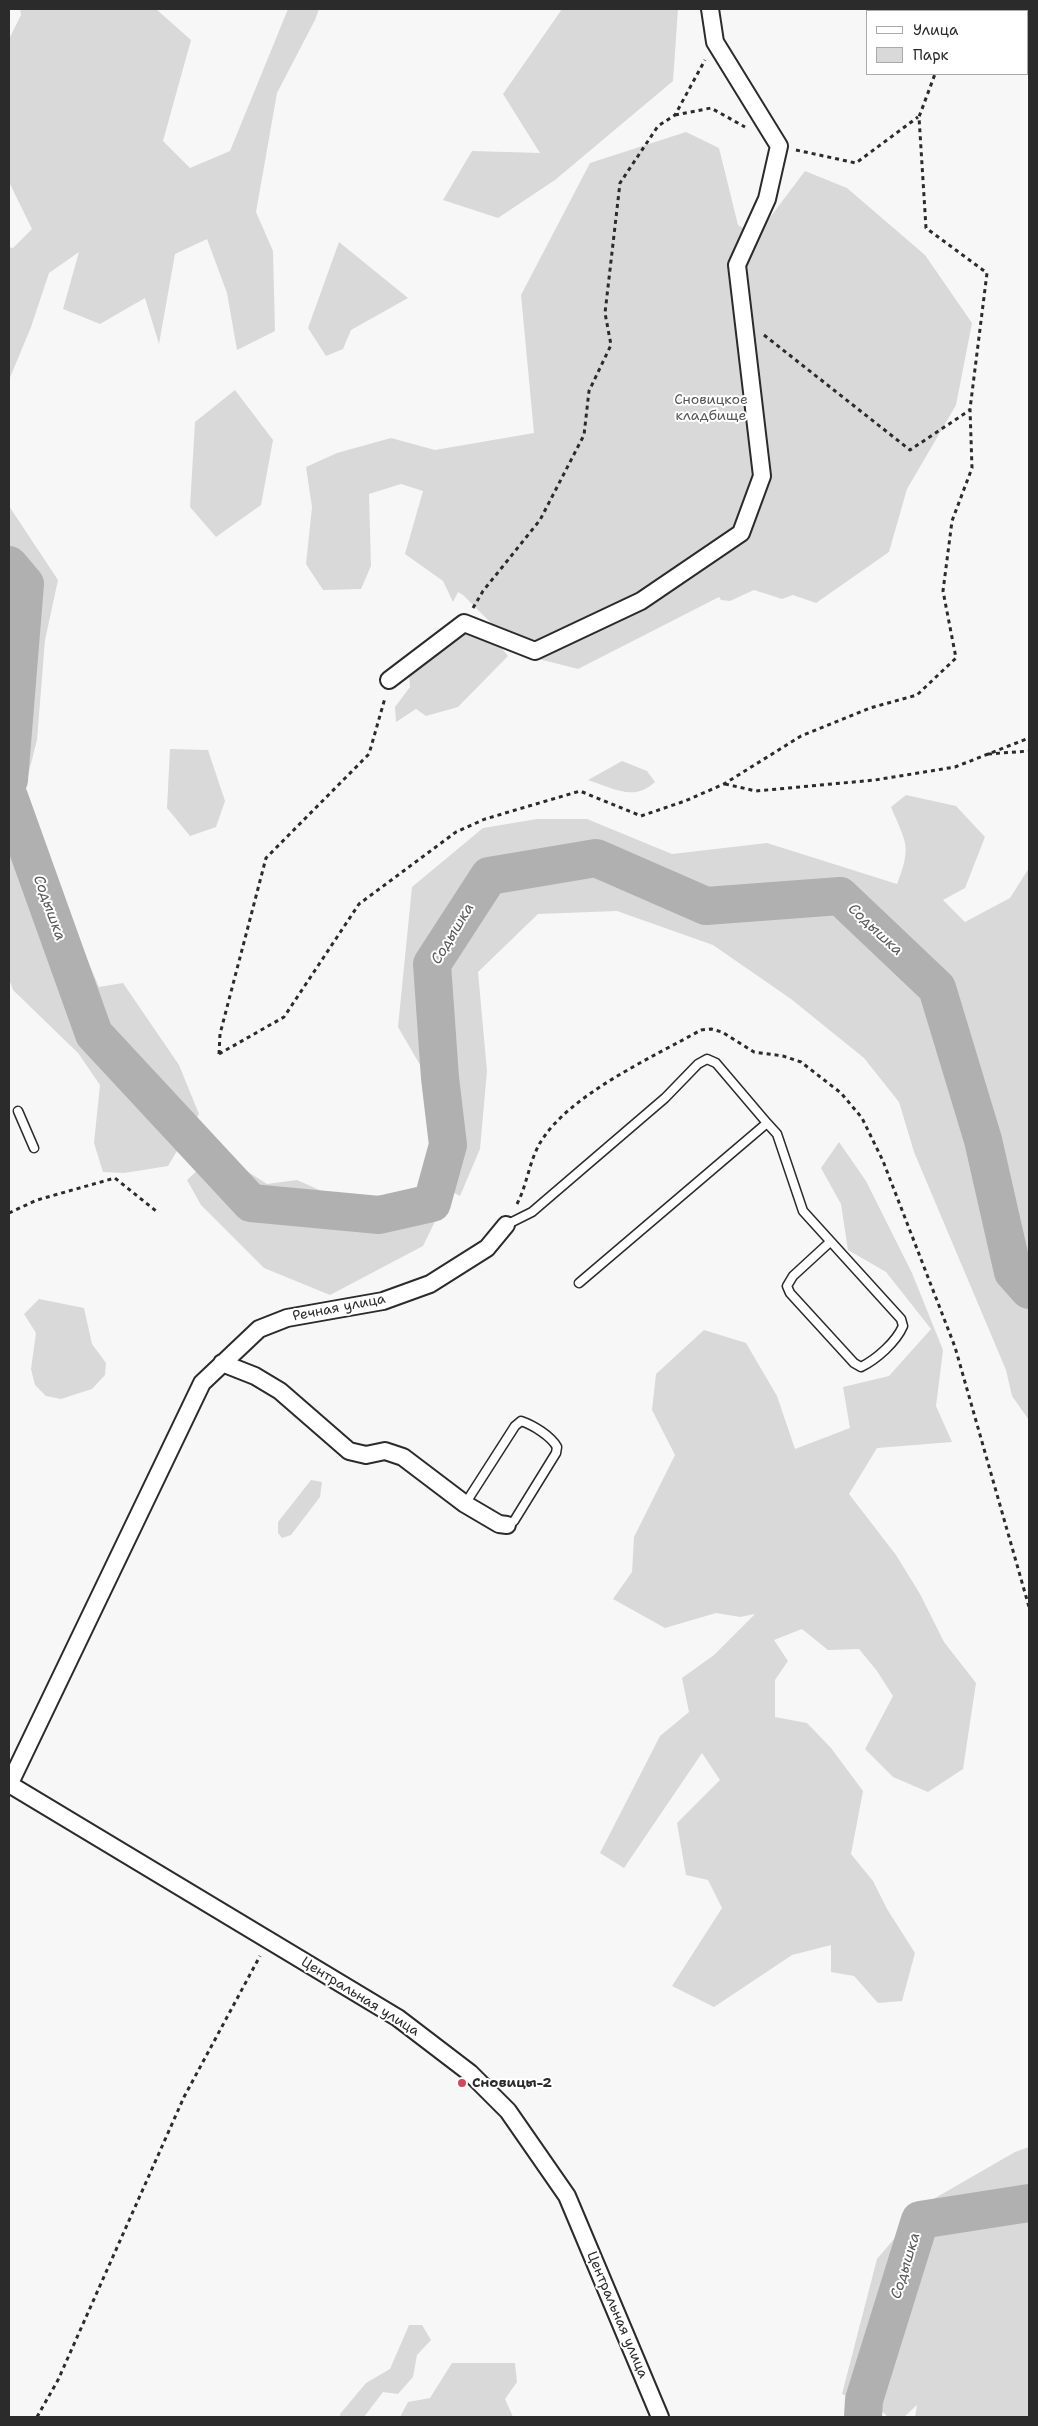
<!DOCTYPE html>
<meta charset="utf-8">
<style>
body{margin:0}
#map{position:relative;width:1038px;height:2426px;overflow:hidden;background:#f7f7f7;font-family:"Shantell Sans",sans-serif}
canvas{display:block}
.frame{position:absolute;inset:0;border:10px solid #2b2b2b;pointer-events:none}
.legend{position:absolute;left:866px;top:10px;width:162px;height:65px;box-sizing:border-box;background:#fff;border:1px solid #aaa;margin:0;padding:6px 9px;list-style:none;font-size:15px;color:#2b2b2b}
.legend li{display:flex;align-items:center;gap:10px;height:25px}
.legend b{width:25px;border:1px solid #aaa}
</style>
<div id="map">
<canvas width="1038" height="2426"></canvas>
<div class="frame"></div>
<ul class="legend">
<li><b style="height:6px;background:#fff"></b>Улица</li>
<li><b style="height:14px;background:#d9d9d9"></b>Парк</li>
</ul>
</div>
<script>
const ctx = document.querySelector('canvas').getContext('2d');
ctx.lineJoin = 'round';
function fill(path, color) { ctx.fillStyle = color; ctx.fill(path, 'evenodd'); }
function stroke(path, color, width, dash) { ctx.strokeStyle = color; ctx.lineWidth = width; ctx.lineCap = dash ? 'butt' : 'round'; ctx.setLineDash(dash || []); ctx.stroke(path); }
function label(font, color, halo, rows, align = 'center') {
  ctx.font = font + ' "Shantell Sans",sans-serif'; ctx.lineWidth = 4; ctx.setLineDash([]); ctx.textBaseline = 'middle'; ctx.strokeStyle = halo; ctx.fillStyle = color; for (const [text, x, y, turn = 0] of rows) {
    ctx.save(); ctx.translate(x, y); ctx.rotate((+turn || 0) * Math.PI / 180); ctx.textAlign = isNaN(turn) ? turn : align; if (halo) ctx.strokeText(text, 0, 0); ctx.fillText(text, 0, 0); ctx.restore();
  }
}
const green = new Path2D(`
 M 20,9 L 156,9 L 191,40 L 163,141 L 190,168 L 230,151 L 288,9 L 319,9 L 315,20 L 277,93 L 256,212 L 273,251 L 275,331 L 237,350 L 227,293 L 207,239 L 175,254 L 159,344 L 145,298 L 100,324 L 63,309 L 79,252 L 49,273 L 31,327 L 9,380 L 9,247 L 13,248 L 32,229 L 9,182 L 9,39 L 21,15 Z
 M 562,9 L 678,9 L 673,81 L 555,180 L 498,218 L 443,200 L 472,151 L 540,153 L 503,94 Z
 M 686,132 L 719,148 L 738,225 L 756,236 L 805,171 L 847,188 L 925,255 L 972,323 L 956,405 L 907,489 L 889,552 L 816,603 L 793,595 L 782,599 L 754,590 L 730,601 L 721,600 L 719,597 L 578,669 L 523,655 L 463,595 L 458,592 L 453,602 L 443,581 L 405,554 L 423,491 L 401,484 L 369,494 L 371,566 L 361,589 L 323,590 L 306,564 L 312,507 L 306,467 L 337,453 L 391,438 L 435,450 L 534,433 L 521,295 L 590,163 Z
 M 339,242 L 408,298 L 351,330 L 343,349 L 326,356 L 308,328 Z
 M 235,390 L 273,440 L 261,505 L 216,537 L 190,507 L 195,422 Z
 M 9,506 L 58,580 L 45,640 L 37,740 L 23,795 L 62,901 L 99,987 L 123,983 L 179,1065 L 199,1114 L 168,1166 L 124,1173 L 103,1172 L 94,1143 L 100,1085 L 78,1053 L 13,990 L 9,979 Z
 M 459,628 L 489,633 L 508,656 L 458,707 L 426,716 L 416,709 L 396,722 L 395,707 L 410,687 L 409,675 Z
 M 170,749 L 208,750 L 225,801 L 216,827 L 190,836 L 167,808 Z
 M 622,761 L 647,771 L 655,782 C 634,802 613,788 588,780 Z
 M 906,795 L 956,806 L 985,837 L 965,888 L 943,900 L 965,922 L 1010,898 L 1029,868 L 1029,1420 L 1012,1396 L 1006,1370 L 914,1152 L 899,1102 L 864,1058 L 791,999 L 713,945 L 617,911 L 538,914 L 478,972 L 487,1071 L 480,1149 L 460,1196 L 445,1188 L 463,1139 L 398,1027 L 412,887 L 483,828 L 537,819 L 587,819 L 672,854 L 767,843 L 897,884 C 912,846 906,843 891,807 Z
 M 839,1142 L 866,1181 L 912,1273 L 943,1350 L 936,1406 L 952,1442 L 877,1448 L 849,1494 L 896,1555 L 920,1594 L 944,1642 L 976,1683 L 963,1769 L 928,1792 L 893,1777 L 865,1749 L 893,1696 L 877,1671 L 859,1649 L 828,1650 L 802,1629 L 774,1640 L 788,1661 L 775,1680 L 775,1717 L 807,1723 L 831,1748 L 863,1791 L 851,1854 L 873,1881 L 887,1909 L 915,1953 L 902,2001 L 878,2003 L 854,1976 L 831,1972 L 831,1945 L 792,1955 L 714,2007 L 672,1986 L 722,1908 L 708,1880 L 686,1875 L 677,1823 L 720,1780 L 702,1753 L 624,1868 L 600,1853 L 660,1736 L 689,1712 L 682,1678 L 714,1655 L 755,1614 L 740,1617 L 716,1613 L 665,1628 L 613,1599 L 632,1572 L 634,1537 L 675,1455 L 652,1410 L 656,1374 L 704,1330 L 746,1343 L 777,1396 L 795,1449 L 850,1428 L 843,1387 L 889,1376 L 931,1329 L 886,1272 L 848,1250 L 841,1204 L 821,1168 Z
 M 217,1152 L 267,1184 L 297,1180 L 335,1197 L 441,1209 L 423,1246 L 330,1295 L 264,1268 L 201,1205 L 187,1180 Z
 M 39,1299 L 84,1308 L 92,1344 L 106,1363 L 105,1375 L 92,1389 L 61,1399 L 46,1396 L 35,1385 L 31,1369 L 36,1333 L 24,1314 Z
 M 311,1480 L 322,1482 L 320,1497 L 291,1535 L 282,1538 L 278,1533 L 278,1522 Z
 M 1029,2147 L 1029,2417 L 915,2417 L 917,2405 L 904,2417 L 888,2417 L 884,2413 L 842,2394 L 877,2259 L 923,2205 L 1015,2152 Z
 M 409,2325 L 422,2325 L 431,2340 L 417,2355 L 413,2377 L 398,2394 L 383,2392 L 364,2417 L 340,2417 L 340,2414 L 366,2383 L 390,2369 Z
 M 452,2363 L 515,2363 L 517,2382 L 505,2399 L 513,2417 L 400,2417 L 408,2402 L 430,2398 Z`);
const river = new Path2D(`
 M 9,565 L 25,584 L 9,780
 M 9,797 L 94,1034 L 251,1203 L 379,1215 L 432,1203 L 448,1145 L 440,1078 L 432,964 L 489,876 L 596,858 L 706,906 L 840,896 L 937,988 L 983,1140 L 1013,1272 L 1029,1290
 M 863,2417 L 864,2400 L 920,2220 L 1029,2203`);
const path = new Path2D(`
 M 953,11 L 954,9
 M 675,115 L 711,108 L 745,127
 M 796,150 L 856,163 L 918,117
 M 764,335 L 910,450 L 970,410
 M 473,608 L 483,591 L 540,520 L 584,435 L 589,391 L 611,345 L 605,313 L 620,183 L 658,126 L 675,115 L 705,60
 M 988,754 L 1029,751
 M 725,784 L 756,791 L 875,780 L 955,767 L 1029,738
 M 219,1054 L 284,1017 L 359,904 L 456,832 L 485,819 L 580,791 L 641,816 L 685,801 L 724,784 L 801,736 L 870,708 L 917,695 L 956,658 L 943,591 L 952,521 L 972,468 L 970,409 L 987,273 L 926,228 L 919,117 L 935,74
 M 219,1054 L 220,1034 L 266,858 L 369,754 L 385,698
 M 517,1204 C 527,1185 529,1162 540,1143 C 568,1095 653,1057 701,1030 L 711,1029 L 722,1032 L 754,1052 L 783,1056 L 801,1062 L 841,1093 L 862,1118 L 883,1161 L 955,1347 L 1029,1607
 M 9,1213 L 37,1200 L 115,1178 L 156,1211
 M 37,2417 L 58,2380 L 184,2097 L 260,1956`);
const service = new Path2D(`
 M 18,1111 L 34,1148
 M 767,1123 L 777,1134 L 803,1211 L 901,1319 L 903,1326 C 896,1342 877,1359 861,1367 L 854,1363 L 790,1293 L 787,1286 L 793,1276 L 830,1242
 M 506,1225 L 532,1212 L 665,1098 L 698,1064 L 707,1059 L 716,1063 L 767,1123 L 579,1283
 M 465,1504 L 515,1426 L 521,1421 C 533,1425 551,1436 557,1447 L 556,1453 L 514,1521 L 507,1525`);
const minor = new Path2D(`
 M 389,680 L 464,623 L 535,651 L 641,601 L 741,533 L 762,476 L 737,265 L 767,199 L 779,146 L 715,42 L 710,9
 M 222,1363 L 255,1376 L 280,1391 L 349,1451 L 366,1455 L 385,1451 L 403,1457 L 465,1504 L 499,1524 L 507,1525
 M 9,1784 L 398,2018 L 470,2073 L 508,2111 L 567,2196 L 660,2417
 M 9,1785 L 202,1383 L 259,1329 L 287,1318 L 383,1301 L 430,1284 L 487,1248 L 506,1225`);
const markers = [
 [462,2083,5,"#d1495b"]
];
const parkNames = [
 ["Сновицкое",711,400],
 ["кладбище",711,416]
];
const streetNames = [
 ["Речная улица",339,1308,-11],
 ["Центральная улица",360,1997,32],
 ["Центральная улица",617,2315,67]
];
const poiNames = [
 ["Сновицы-2",472,2083]
];
const waterNames = [
 ["Содышка",49,908,70],
 ["Содышка",875,930,43],
 ["Содышка",453,934,-59],
 ["Содышка",906,2266,-73]
];
fill(green, '#d9d9d9');
stroke(river, '#b0b0b0', 38);
stroke(service, '#2b2b2b', 11);
stroke(minor, '#2b2b2b', 20);
stroke(path, '#2b2b2b', 3, [4, 4]);
stroke(service, '#fff', 8);
stroke(minor, '#fff', 16);
for (const [x, y, r, color] of markers) { const dot = new Path2D(); dot.arc(x, y, r, 0, 2 * Math.PI); ctx.fillStyle = color; ctx.fill(dot); stroke(dot, '#fff', 2); }
label('14px', '#565656', '#fff', parkNames);
label('14px', '#2b2b2b', '#fff', streetNames);
label('bold 14px', '#2b2b2b', '#fff', poiNames, 'left');
label('italic 15px', '#5a5a5a', '#fff', waterNames);
</script>
